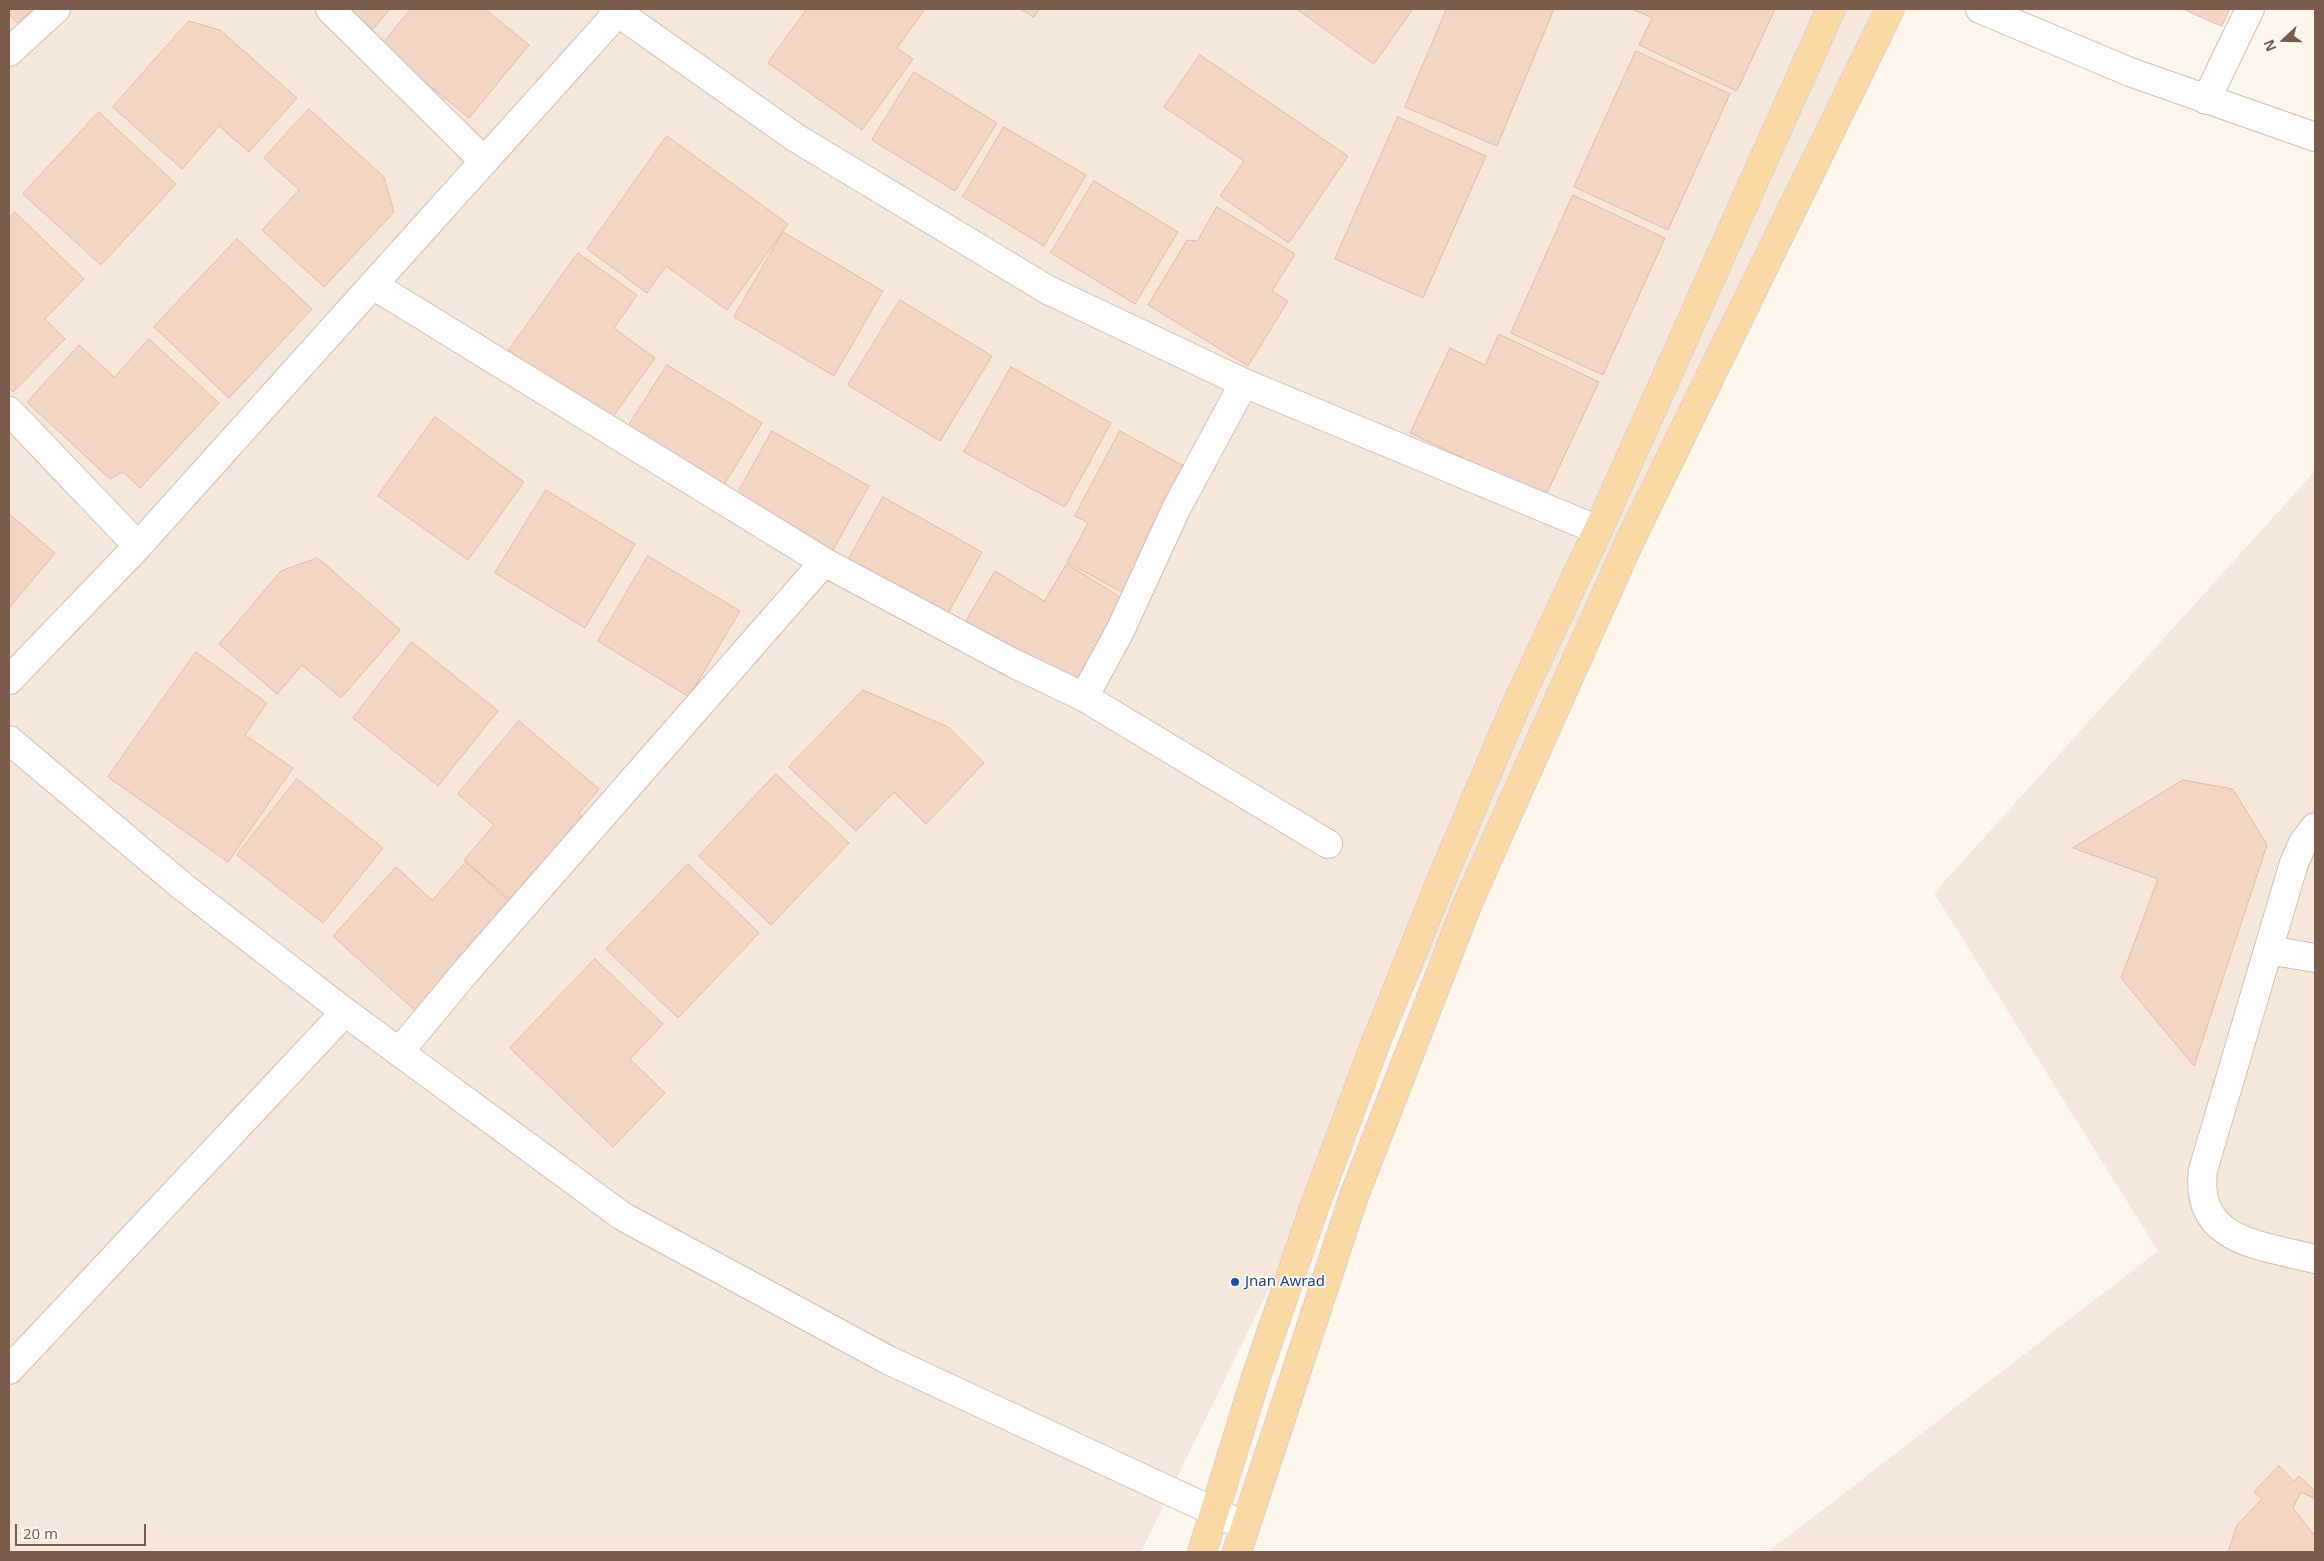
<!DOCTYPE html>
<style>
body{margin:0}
#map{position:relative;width:2324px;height:1561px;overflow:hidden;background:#fdf6ec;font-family:"Noto Sans",sans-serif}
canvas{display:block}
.frame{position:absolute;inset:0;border:10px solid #7a5c4d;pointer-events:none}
.north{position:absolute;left:2259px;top:15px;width:50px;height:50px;-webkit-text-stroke:4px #fffaf3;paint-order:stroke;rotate:249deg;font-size:14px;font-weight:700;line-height:20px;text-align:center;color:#7a5c4d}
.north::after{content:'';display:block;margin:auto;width:18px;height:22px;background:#7a5c4d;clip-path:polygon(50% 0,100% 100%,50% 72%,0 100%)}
.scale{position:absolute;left:15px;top:1524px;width:131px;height:22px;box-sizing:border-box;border:2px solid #7a5c4d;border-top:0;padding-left:6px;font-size:15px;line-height:18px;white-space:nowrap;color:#7a5c4d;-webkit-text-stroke:4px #fffaf3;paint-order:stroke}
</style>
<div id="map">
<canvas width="2324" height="1561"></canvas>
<div class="frame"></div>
<div class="north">N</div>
<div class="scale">20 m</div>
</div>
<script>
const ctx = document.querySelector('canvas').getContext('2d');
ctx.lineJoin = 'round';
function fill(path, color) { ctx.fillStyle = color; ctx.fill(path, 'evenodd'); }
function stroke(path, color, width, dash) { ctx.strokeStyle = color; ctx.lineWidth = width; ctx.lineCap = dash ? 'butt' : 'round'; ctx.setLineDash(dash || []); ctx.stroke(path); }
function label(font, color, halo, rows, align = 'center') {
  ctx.font = font + ' "Noto Sans",sans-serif'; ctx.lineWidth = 4; ctx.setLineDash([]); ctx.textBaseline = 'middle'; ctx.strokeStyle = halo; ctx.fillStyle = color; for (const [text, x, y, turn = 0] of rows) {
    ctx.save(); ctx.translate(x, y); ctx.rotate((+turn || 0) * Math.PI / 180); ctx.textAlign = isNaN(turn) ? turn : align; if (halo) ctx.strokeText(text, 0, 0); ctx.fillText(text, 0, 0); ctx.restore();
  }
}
const residential = new Path2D(`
 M 9,9 L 1890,9 L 1141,1552 L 9,1552 Z
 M 2315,471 L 2315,1552 L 1768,1552 L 2158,1251 L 1934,893 Z`);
const building = new Path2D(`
 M 9,9 L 34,9 L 17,23 L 9,14 Z
 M 350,9 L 390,9 L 373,29 Z
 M 411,9 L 485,9 L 529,45 L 469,118 L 381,46 Z
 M 807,9 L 925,9 L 897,48 L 913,59 L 862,130 L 768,63 Z
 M 1021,9 L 1039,9 L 1034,17 Z
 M 1297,9 L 1413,9 L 1374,64 Z
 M 1447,9 L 1554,9 L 1497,146 L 1405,107 Z
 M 1632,9 L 1775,9 L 1737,91 L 1639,45 L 1652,18 Z
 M 2183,9 L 2230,9 L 2222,26 Z
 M 189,21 L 220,30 L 297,98 L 249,152 L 219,126 L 182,169 L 113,107 Z
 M 1636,51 L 1730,94 L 1668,230 L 1574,187 Z
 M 1200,55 L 1348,156 L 1289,243 L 1220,196 L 1244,161 L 1164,107 Z
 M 914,72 L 997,123 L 955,191 L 872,140 Z
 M 309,109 L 384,177 L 394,212 L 324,287 L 262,230 L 299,190 L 264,158 Z
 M 99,112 L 176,184 L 101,265 L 23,194 Z
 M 1398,117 L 1486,156 L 1423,298 L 1335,259 Z
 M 1004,127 L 1086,175 L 1044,246 L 963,197 Z
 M 667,136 L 788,224 L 727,310 L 666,266 L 647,293 L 587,249 Z
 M 1094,181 L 1178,232 L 1135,304 L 1051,253 Z
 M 1573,195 L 1665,238 L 1603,375 L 1511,333 Z
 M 1217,207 L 1295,254 L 1272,291 L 1288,301 L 1248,366 L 1148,305 L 1187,240 L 1197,241 Z
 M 15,212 L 84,279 L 45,319 L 65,339 L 13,392 L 9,388 L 9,218 Z
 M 783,232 L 883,291 L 834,376 L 734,317 Z
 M 237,239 L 312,309 L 229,398 L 154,327 Z
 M 578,253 L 637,295 L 614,328 L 655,358 L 609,422 L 509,350 Z
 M 900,300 L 992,356 L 940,441 L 848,385 Z
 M 1499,334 L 1599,382 L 1545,497 L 1410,433 L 1450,348 L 1485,365 Z
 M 149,339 L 219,403 L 140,488 L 123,472 L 110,479 L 27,402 L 79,345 L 114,377 Z
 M 667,365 L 762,423 L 719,493 L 624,433 Z
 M 1011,367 L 1111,423 L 1065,507 L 964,452 Z
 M 435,417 L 524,482 L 468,560 L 378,496 Z
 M 772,431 L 869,486 L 830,555 L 734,500 Z
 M 1120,431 L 1193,471 L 1127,595 L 1067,562 L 1088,523 L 1075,516 Z
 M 546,490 L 635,544 L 585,628 L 495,573 Z
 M 883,497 L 982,552 L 945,619 L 846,564 Z
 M 9,514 L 55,553 L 9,608 Z
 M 648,556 L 740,611 L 689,697 L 598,641 Z
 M 318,558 L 400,630 L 341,698 L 302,665 L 277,694 L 219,644 L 281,571 Z
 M 1067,564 L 1128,602 L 1074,692 L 964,624 L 995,571 L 1044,601 Z
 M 412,642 L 498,711 L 438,786 L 353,718 Z
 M 196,652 L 267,703 L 245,735 L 293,768 L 228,862 L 108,777 Z
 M 863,690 L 948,727 L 984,763 L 926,824 L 894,792 L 856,831 L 789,767 Z
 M 519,721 L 599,789 L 579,813 L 589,823 L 518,906 L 464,860 L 494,825 L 458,794 Z
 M 776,774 L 849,843 L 771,925 L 699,856 Z
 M 297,779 L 383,848 L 323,923 L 237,855 Z
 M 2183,780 L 2233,789 L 2267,845 L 2194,1066 L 2121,978 L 2158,879 L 2073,848 Z
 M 466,862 L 518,909 L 421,1016 L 333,936 L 396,867 L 432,900 Z
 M 688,864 L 759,933 L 678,1018 L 606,949 Z
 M 595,959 L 663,1024 L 630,1059 L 665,1093 L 613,1147 L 510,1048 Z
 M 2279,1466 L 2294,1481 L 2299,1476 L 2315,1491 L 2315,1499 L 2301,1492 L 2293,1508 L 2315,1536 L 2315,1552 L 2228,1552 L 2237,1525 L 2262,1499 L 2254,1492 Z`);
const minor = new Path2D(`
 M 330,9 L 484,161
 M 613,9 L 796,138 L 1048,290 L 1244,383 L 1598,530
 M 1980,9 L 2130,72 L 2315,137
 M 9,52 L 56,9
 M 2206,100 L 2250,9
 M 373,285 L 824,562 L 1013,663 L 1084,697 L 1328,844
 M 9,411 L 138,546
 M 9,680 L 138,546 L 621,9
 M 1084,697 L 1120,631 L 1176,509 L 1244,383
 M 9,740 L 182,886 L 345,1012 L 622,1216 L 888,1360 L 1245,1526
 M 2315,827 L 2303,843 L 2294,863 L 2203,1170 C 2194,1243 2262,1245 2315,1259
 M 2268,950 L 2315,958
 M 399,1052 L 468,969 L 824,562
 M 9,1370 L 345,1012`);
const major = new Path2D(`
 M 1202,1552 L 1256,1377 L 1314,1208 L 1376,1042 L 1443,876 L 1513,712 L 1598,530 L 1831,9
 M 1237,1552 L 1354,1196 L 1468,903 L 1629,543 L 1890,9`);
const markers = [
 [1235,1282,5,"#1a4fb4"]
];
const transitNames = [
 ["Jnan Awrad",1245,1282]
];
fill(residential, '#f5e8da');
fill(building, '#f3d5c3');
stroke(building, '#e6bba3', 1);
stroke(minor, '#d1beb0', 30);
stroke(major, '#dad1cd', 30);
stroke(minor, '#fff', 28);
stroke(major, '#fbd9a5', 28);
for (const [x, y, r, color] of markers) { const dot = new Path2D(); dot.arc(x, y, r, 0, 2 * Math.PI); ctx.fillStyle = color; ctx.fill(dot); stroke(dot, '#fffaf3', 2); }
label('15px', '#164399', '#fffaf3', transitNames, 'left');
</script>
